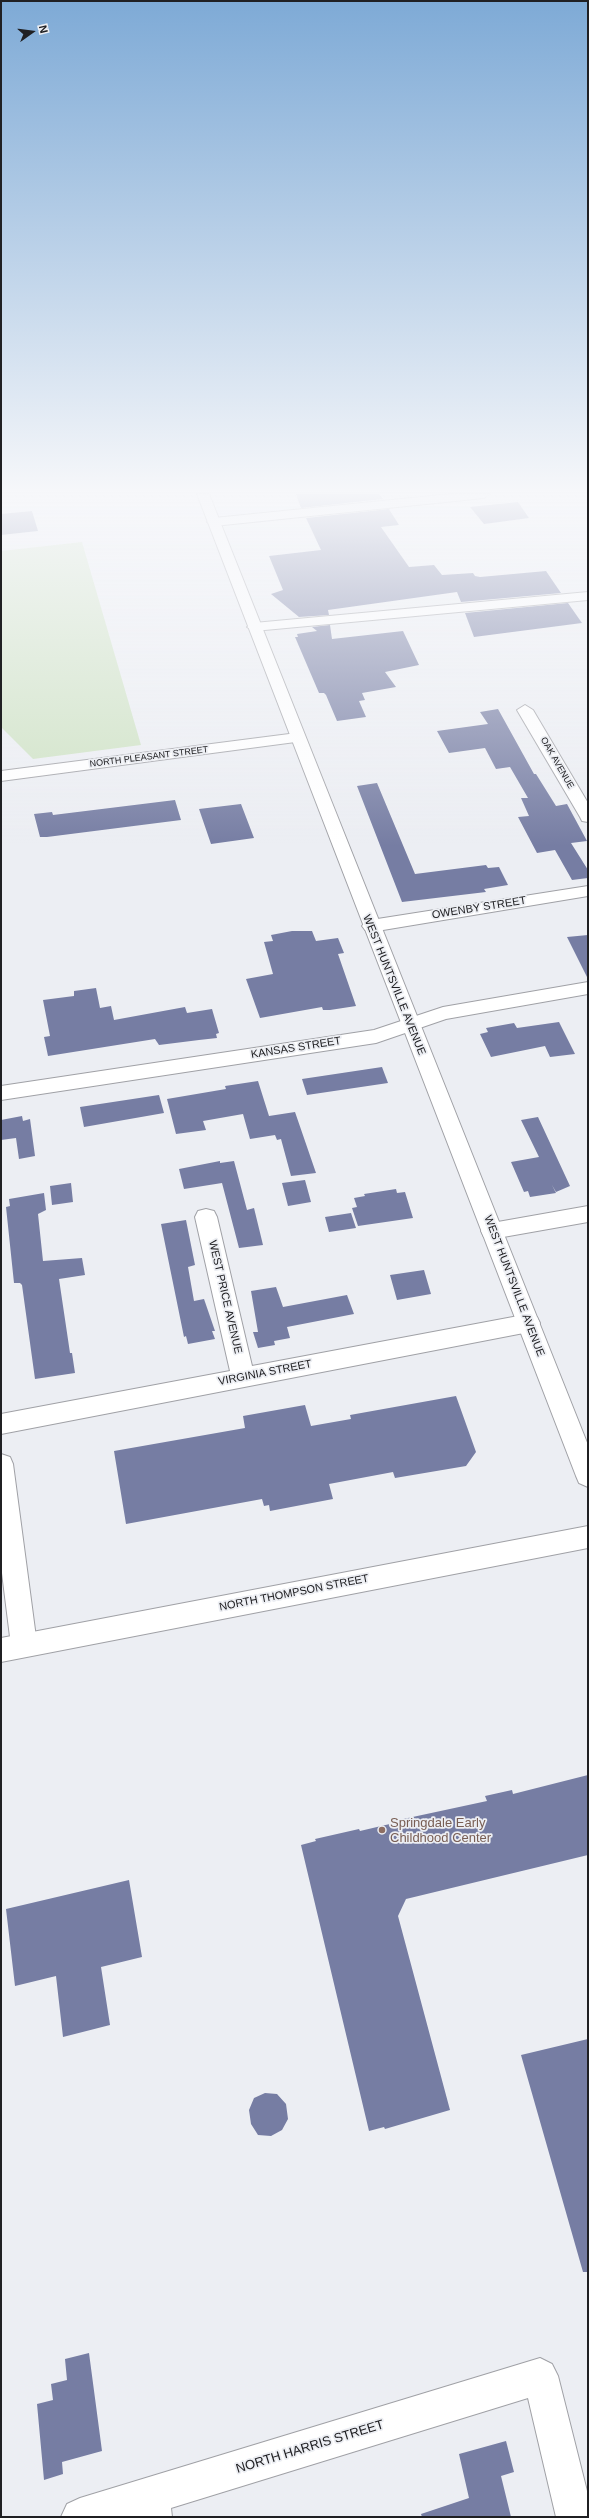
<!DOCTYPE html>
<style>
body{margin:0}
#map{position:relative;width:589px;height:2518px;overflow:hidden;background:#eceef3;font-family:Arial,sans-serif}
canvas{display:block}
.frame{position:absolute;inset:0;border:2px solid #202023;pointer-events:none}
.north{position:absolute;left:12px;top:12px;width:40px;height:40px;-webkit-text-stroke:3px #eceef3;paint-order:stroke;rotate:76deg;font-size:11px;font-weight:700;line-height:16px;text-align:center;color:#202023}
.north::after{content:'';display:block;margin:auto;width:14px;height:18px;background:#202023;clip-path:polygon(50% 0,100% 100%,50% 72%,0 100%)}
</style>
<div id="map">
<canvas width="589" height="2518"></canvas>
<div class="frame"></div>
<div class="north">N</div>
</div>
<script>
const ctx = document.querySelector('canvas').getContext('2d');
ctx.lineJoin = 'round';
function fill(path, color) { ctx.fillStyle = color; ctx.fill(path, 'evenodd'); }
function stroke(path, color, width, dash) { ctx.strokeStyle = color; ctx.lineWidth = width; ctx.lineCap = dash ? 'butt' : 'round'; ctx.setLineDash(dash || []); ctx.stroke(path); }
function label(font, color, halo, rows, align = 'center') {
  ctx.font = font + ' Arial,sans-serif'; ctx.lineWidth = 3.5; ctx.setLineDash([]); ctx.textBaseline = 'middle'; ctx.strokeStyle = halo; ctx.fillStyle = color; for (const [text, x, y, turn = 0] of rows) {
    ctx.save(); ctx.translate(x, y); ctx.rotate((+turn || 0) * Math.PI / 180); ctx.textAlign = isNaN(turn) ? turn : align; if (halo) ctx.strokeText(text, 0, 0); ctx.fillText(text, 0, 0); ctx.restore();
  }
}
const green = new Path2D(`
 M 82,542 L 141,745 L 33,759 L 1,727 L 1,551 Z`);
const building = new Path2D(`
 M 296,494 L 379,494 L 383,499 L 301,508 Z
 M 518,502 L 529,518 L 484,524 L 470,507 Z
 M 389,509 L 399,525 L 381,527 L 409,567 L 434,565 L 442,575 L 473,573 L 475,576 L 480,577 L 546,571 L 561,593 L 461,602 L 457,592 L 328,610 L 329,615 L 299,617 L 271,594 L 283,590 L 269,556 L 321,550 L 306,518 Z
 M 32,511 L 38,531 L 1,535 L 1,514 Z
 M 568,603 L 582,623 L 474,637 L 465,613 Z
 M 330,625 L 332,639 L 403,631 L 419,665 L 385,672 L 396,687 L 362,693 L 365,700 L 359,701 L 366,717 L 337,721 L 326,695 L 324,693 L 319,693 L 295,637 L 298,637 L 297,634 L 317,631 L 312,627 Z
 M 498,709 L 534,774 L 536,774 L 556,806 L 567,804 L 587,841 L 571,843 L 588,870 L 588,878 L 572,880 L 555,850 L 537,853 L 518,817 L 529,816 L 521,798 L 528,798 L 510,767 L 496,769 L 485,748 L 449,753 L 437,731 L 488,724 L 480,712 Z
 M 377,783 L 415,874 L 486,865 L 488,868 L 499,867 L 508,885 L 484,889 L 486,892 L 402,902 L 357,786 Z
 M 175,800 L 181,820 L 47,837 L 40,837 L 34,814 L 52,812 L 53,815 Z
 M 241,804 L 254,838 L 211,844 L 199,809 Z
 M 292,931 L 312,931 L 316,941 L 338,938 L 344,953 L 338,954 L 356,1006 L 330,1010 L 323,1010 L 322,1007 L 260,1018 L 246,979 L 273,974 L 264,942 L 273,941 L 271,935 Z
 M 588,935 L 588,979 L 567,937 Z
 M 96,988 L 100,1008 L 111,1006 L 114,1020 L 185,1007 L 187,1013 L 212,1009 L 219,1033 L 216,1034 L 217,1038 L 199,1040 L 159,1045 L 155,1039 L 48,1056 L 44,1037 L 50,1036 L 43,1000 L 74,996 L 74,991 Z
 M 559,1022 L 575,1054 L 550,1057 L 545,1046 L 491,1057 L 480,1034 L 488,1032 L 486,1028 L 514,1023 L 517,1028 Z
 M 382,1067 L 388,1083 L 307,1095 L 302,1079 Z
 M 258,1081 L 269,1116 L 295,1112 L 316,1173 L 291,1176 L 281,1139 L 277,1140 L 275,1135 L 250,1139 L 243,1114 L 203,1121 L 206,1130 L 176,1134 L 167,1099 L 226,1089 L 225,1086 Z
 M 159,1095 L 164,1113 L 84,1127 L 80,1107 Z
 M 22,1116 L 23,1121 L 30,1119 L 35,1156 L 19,1159 L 16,1138 L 1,1140 L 1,1120 Z
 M 538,1117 L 570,1186 L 556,1192 L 552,1185 L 556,1193 L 530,1197 L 528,1191 L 524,1192 L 511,1162 L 539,1157 L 521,1120 Z
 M 220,1161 L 220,1163 L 234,1161 L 247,1210 L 254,1208 L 263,1245 L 239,1248 L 222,1183 L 184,1189 L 179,1169 Z
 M 305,1180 L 311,1202 L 288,1206 L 282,1183 Z
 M 71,1183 L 73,1202 L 52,1205 L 50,1186 Z
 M 396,1189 L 397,1193 L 405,1192 L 413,1218 L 358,1226 L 352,1208 L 357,1207 L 354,1198 L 365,1196 L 364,1194 Z
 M 44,1193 L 46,1210 L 38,1214 L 43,1261 L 82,1258 L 85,1275 L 59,1279 L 70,1353 L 72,1353 L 75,1373 L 35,1379 L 22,1285 L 20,1283 L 14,1283 L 6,1207 L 10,1206 L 9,1199 Z
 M 351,1213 L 356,1228 L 329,1232 L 325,1217 Z
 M 186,1220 L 195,1265 L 188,1267 L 194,1301 L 204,1299 L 215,1331 L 212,1331 L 215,1339 L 188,1344 L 186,1336 L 184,1337 L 161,1224 Z
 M 424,1270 L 431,1294 L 397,1300 L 390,1275 Z
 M 276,1287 L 283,1307 L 347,1295 L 354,1314 L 287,1327 L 290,1338 L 274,1341 L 275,1345 L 258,1348 L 253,1332 L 258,1332 L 251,1291 Z
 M 456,1396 L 476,1452 L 466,1466 L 395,1478 L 393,1472 L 329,1484 L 333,1499 L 270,1511 L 269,1505 L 264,1506 L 262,1499 L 126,1524 L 114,1451 L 245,1428 L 243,1416 L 305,1405 L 311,1426 L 351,1419 L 350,1415 Z
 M 588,1775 L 588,1855 L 406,1899 L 398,1916 L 450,2110 L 385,2129 L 384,2127 L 369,2131 L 301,1845 L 316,1841 L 315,1839 L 359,1829 L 360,1831 L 394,1823 L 394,1821 L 487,1801 L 485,1796 L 512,1790 L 513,1794 Z
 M 129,1880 L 142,1957 L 101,1967 L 110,2025 L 63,2037 L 56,1976 L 15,1986 L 6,1909 Z
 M 588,2039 L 588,2272 L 583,2272 L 521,2055 Z
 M 265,2093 L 277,2094 L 286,2104 L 288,2119 L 282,2130 L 271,2136 L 258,2135 L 251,2124 L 249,2110 L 254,2098 Z
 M 89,2353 L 102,2451 L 62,2462 L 63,2474 L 44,2480 L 37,2404 L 53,2400 L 51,2384 L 67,2380 L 65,2359 Z
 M 506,2441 L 514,2472 L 501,2476 L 511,2517 L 422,2517 L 421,2514 L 469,2498 L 459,2454 Z`);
const minor = new Path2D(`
 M 451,494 L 490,494 L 484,498 L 214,526 L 207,522 L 214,518 Z
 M 588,592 L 588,600 L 254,631 L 247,627 L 254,623 Z
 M 525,705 L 533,710 L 588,803 L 588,822 L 582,821 L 580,817 L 517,710 Z
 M 297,733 L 303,735 L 305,738 L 303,741 L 1,781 L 1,771 Z
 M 588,886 L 588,896 L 371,932 L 365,930 L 362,926 L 365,922 L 371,920 Z
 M 588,982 L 588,994 L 446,1019 L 376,1043 L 1,1100 L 1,1086 L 374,1030 L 443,1007 Z
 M 588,1206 L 588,1222 L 492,1239 L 484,1237 L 481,1231 L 484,1225 L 492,1223 Z
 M 206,1209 L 214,1211 L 217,1217 L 252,1366 L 529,1314 L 537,1317 L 540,1323 L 537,1329 L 529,1332 L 1,1434 L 1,1414 L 230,1371 L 195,1217 L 198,1211 Z
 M 1,1454 L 10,1457 L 13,1464 L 37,1645 L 33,1654 L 24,1657 L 15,1654 L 11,1645 L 1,1565 Z
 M 540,2358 L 552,2364 L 558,2376 L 588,2495 L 588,2517 L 556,2517 L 528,2398 L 171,2508 L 172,2517 L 61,2517 L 67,2504 L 80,2498 Z`);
const major = new Path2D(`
 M 197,494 L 209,494 L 588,1445 L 588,1487 L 579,1483 L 576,1476 Z
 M 588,1526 L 588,1548 L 1,1662 L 1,1638 Z`);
const markers = [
 [382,1830,4,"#8d6e63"]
];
const farStreetnames = [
 ["NORTH PLEASANT STREET",149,757,-7],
 ["OAK AVENUE",557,763,60]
];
const streetNames = [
 ["OWENBY STREET",479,908,-9],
 ["WEST HUNTSVILLE AVENUE",394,985,68],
 ["KANSAS STREET",296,1048,-9],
 ["WEST HUNTSVILLE AVENUE",514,1286,69],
 ["WEST PRICE AVENUE",225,1297,77],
 ["VIRGINIA STREET",265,1373,-11],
 ["NORTH THOMPSON STREET",294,1593,-11]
];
const nearEducationnames = [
 ["Springdale Early",390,1823],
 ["Childhood Center",390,1838]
];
const nearStreetnames = [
 ["NORTH HARRIS STREET",310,2447,-17]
];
fill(green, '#cee2c3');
fill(building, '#767da3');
stroke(minor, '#a0a1a6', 2);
stroke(major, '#a0a1a6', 2);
fill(minor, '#fff');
fill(major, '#fff');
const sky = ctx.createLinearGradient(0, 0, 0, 846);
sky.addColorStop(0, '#7eaad6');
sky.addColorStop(0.58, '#f6f7fa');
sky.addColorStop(1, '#f6f7fa00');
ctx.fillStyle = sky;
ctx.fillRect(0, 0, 589, 846);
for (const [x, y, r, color] of markers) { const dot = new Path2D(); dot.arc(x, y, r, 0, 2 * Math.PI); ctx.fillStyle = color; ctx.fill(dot); stroke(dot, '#eceef3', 1.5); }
label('9px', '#202023', '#eceef3', farStreetnames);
label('11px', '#202023', '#eceef3', streetNames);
label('13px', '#785e54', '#eceef3', nearEducationnames, 'left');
label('13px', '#202023', '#eceef3', nearStreetnames);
</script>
